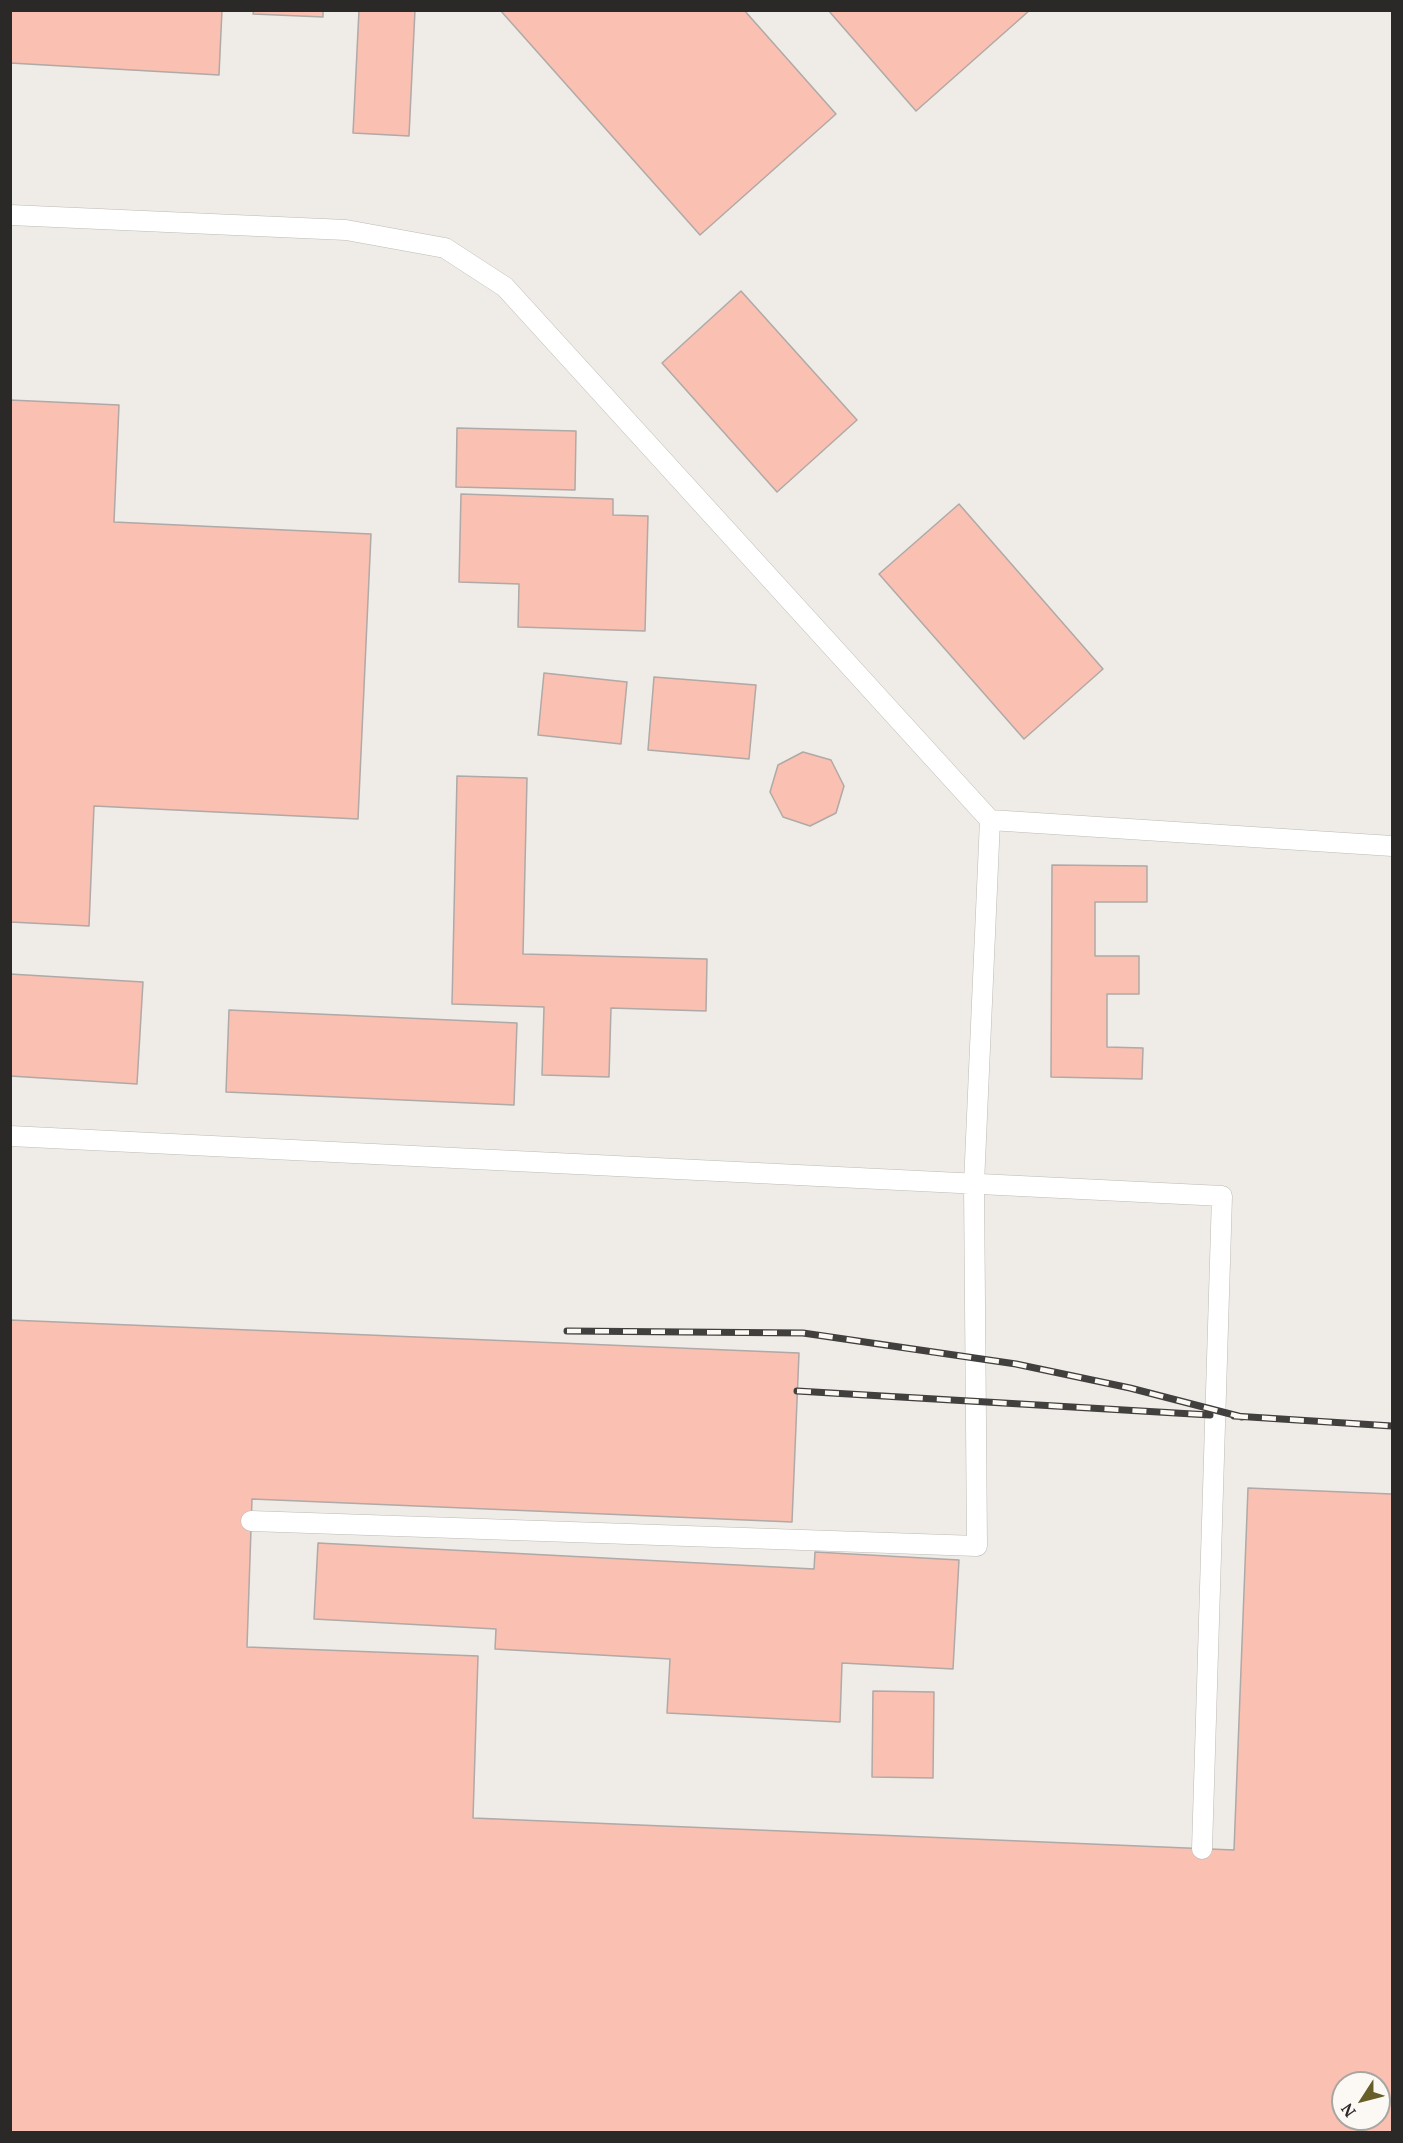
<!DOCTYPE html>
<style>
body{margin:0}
#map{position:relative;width:1403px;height:2143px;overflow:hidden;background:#efece7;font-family:"PT Serif",serif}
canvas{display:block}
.frame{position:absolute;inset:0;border:12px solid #2a2927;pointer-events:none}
.north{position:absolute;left:1331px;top:2071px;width:60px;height:60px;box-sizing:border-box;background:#fcf9f4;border:2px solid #a8a6a2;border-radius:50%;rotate:234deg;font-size:16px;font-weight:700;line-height:24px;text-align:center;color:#2a2927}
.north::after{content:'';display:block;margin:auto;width:21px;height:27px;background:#685e2a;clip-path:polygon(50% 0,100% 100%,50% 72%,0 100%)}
</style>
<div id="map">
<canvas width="1403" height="2143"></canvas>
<div class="frame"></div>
<div class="north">N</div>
</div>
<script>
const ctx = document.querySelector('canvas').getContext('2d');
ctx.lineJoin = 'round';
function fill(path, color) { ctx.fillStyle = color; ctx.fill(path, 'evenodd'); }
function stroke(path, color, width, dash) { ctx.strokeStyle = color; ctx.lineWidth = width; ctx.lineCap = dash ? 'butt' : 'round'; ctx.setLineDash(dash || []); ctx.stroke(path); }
const building = new Path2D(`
 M 10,10 L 222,10 L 219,75 L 10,63 Z
 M 254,10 L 323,10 L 323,17 L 253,14 Z
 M 359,10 L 415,10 L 409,136 L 353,133 Z
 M 500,10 L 744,10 L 836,114 L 700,235 Z
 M 828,10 L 1030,10 L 916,111 Z
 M 741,291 L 857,420 L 777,492 L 662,363 Z
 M 10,400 L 119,405 L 114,522 L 371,534 L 358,819 L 94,806 L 89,926 L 10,922 Z
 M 457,428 L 576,431 L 575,490 L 456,487 Z
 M 461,494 L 613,499 L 613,515 L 648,516 L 645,631 L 518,627 L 519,584 L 459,582 Z
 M 959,504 L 1103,669 L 1024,739 L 879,574 Z
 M 544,673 L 627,682 L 621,744 L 538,735 Z
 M 654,677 L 756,685 L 749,759 L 648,750 Z
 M 803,752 L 831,760 L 844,786 L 836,813 L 810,826 L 783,817 L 770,792 L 778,765 Z
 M 457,776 L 527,778 L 523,954 L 707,959 L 706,1011 L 611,1008 L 609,1077 L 542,1075 L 544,1007 L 452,1004 Z
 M 1052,865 L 1147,866 L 1147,902 L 1095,902 L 1095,956 L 1139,956 L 1139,994 L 1107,994 L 1107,1047 L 1143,1048 L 1142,1079 L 1051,1077 Z
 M 10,974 L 143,982 L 137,1084 L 10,1076 Z
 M 229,1010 L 517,1023 L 514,1105 L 226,1092 Z
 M 10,1320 L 799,1353 L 792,1522 L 252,1499 L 247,1647 L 478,1656 L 473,1818 L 1234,1850 L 1248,1488 L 1392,1494 L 1392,2132 L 10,2132 ZM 1343,2083 L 1379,2083 L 1379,2119 L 1343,2119 Z
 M 318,1543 L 814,1569 L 815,1552 L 959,1560 L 953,1669 L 842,1663 L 840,1722 L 667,1713 L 670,1659 L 495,1649 L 496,1629 L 314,1619 Z
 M 873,1691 L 934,1692 L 933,1778 L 872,1777 Z`);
const service = new Path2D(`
 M 10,215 L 346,230 L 445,248 L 505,287 L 990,820 L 1392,846
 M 10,1136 L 1222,1196 L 1202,1849
 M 251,1521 L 977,1546 L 974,1184 L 990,820`);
const rail = new Path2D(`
 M 567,1331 L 803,1333 L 1016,1364 L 1130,1388 L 1242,1417
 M 797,1391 L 1210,1415
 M 1234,1416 L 1392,1426`);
fill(building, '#fac0b1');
stroke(building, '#afa9a7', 1.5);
stroke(service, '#bdbab5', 21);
stroke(service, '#fff', 20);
stroke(rail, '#41403e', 7);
stroke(rail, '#fcf9f4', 4.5, [14]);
</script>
